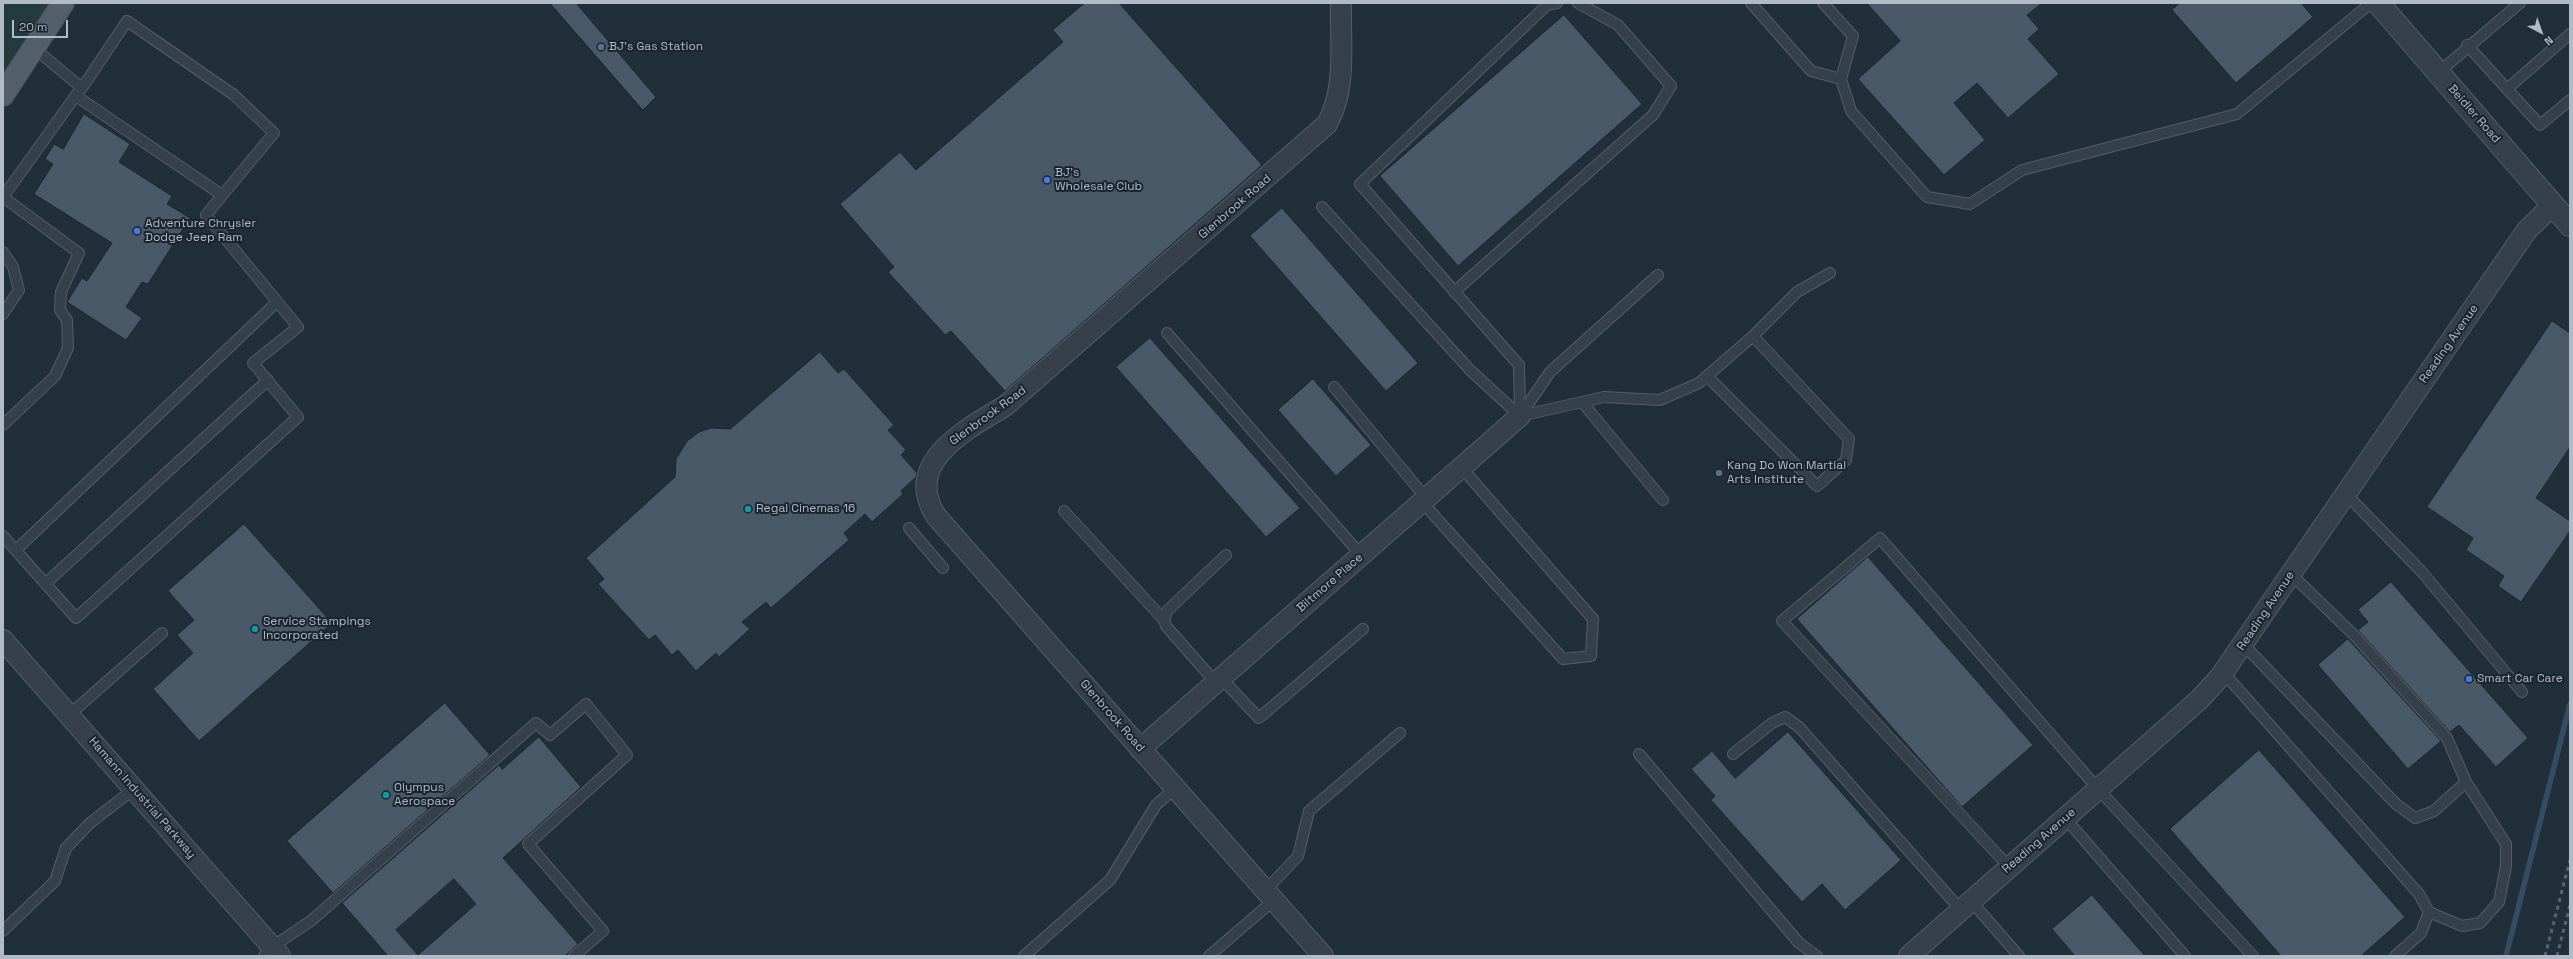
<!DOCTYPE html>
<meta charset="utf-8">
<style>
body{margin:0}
#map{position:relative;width:2573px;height:959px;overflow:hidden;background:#212f3b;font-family:"Space Grotesk",sans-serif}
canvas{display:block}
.frame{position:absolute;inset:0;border:4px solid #b0bbc7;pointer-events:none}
.north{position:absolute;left:2521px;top:12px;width:40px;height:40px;-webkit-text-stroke:3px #1b2530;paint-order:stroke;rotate:139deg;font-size:11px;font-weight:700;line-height:16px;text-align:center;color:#b0bbc7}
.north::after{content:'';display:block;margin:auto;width:14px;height:18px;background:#b0bbc7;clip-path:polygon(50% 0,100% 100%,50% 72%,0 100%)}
.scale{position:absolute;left:12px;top:20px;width:56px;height:18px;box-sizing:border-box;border:2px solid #b0bbc7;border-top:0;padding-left:5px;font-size:12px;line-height:14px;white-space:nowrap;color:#b0bbc7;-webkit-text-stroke:3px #1b2530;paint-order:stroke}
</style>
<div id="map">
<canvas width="2573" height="959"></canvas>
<div class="frame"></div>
<div class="north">N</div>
<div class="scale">20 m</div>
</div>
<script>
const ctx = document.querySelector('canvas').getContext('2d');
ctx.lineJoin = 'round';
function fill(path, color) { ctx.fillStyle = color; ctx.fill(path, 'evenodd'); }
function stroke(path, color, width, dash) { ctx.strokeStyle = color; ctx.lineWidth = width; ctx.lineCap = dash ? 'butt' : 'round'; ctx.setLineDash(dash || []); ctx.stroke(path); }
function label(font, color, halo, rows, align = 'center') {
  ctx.font = font + ' "Space Grotesk",sans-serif'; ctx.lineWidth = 4; ctx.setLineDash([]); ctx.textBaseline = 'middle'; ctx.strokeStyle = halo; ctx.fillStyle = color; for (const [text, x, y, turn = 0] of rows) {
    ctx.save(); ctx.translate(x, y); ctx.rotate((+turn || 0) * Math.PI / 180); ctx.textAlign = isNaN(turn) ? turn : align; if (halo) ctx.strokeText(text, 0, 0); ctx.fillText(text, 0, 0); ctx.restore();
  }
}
const green = new Path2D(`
 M 3,3 L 49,3 L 3,76 Z`);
const stream = new Path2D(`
 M 2506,956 L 2570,704`);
const building = new Path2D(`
 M 550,3 L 576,3 L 656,97 L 643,110 Z
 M 1085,3 L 1119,3 L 1262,165 L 1005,391 L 951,331 L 945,335 L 888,272 L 894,267 L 840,204 L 900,152 L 916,170 L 1063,42 L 1053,30 Z
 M 1867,3 L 2042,3 L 2027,15 L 2039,29 L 2028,39 L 2059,74 L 2008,118 L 1977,83 L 1954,103 L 1985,140 L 1944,175 L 1858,79 L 1900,41 Z
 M 2180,3 L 2301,3 L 2313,17 L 2236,83 L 2172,10 Z
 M 1564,15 L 1642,104 L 1458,266 L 1380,176 Z
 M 84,114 L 130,144 L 119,162 L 172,196 L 167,204 L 190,218 L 148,284 L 142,282 L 126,307 L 142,318 L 126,340 L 67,302 L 82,278 L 87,281 L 112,243 L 34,194 L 53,164 L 45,159 L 54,144 L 63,149 Z
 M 1282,208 L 1418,363 L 1386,391 L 1250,236 Z
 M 2552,321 L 2570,333 L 2570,447 L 2536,498 L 2570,521 L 2570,531 L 2521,602 L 2498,586 L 2504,576 L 2466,550 L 2473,538 L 2427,507 Z
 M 1150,338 L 1300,508 L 1266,537 L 1116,367 Z
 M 820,352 L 838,373 L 844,369 L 894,425 L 888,430 L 906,450 L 901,455 L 917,473 L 916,477 L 901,491 L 903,494 L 872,522 L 865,514 L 844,533 L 849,540 L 771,608 L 766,602 L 742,622 L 750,629 L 719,657 L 716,653 L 696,671 L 678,650 L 672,655 L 655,635 L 649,640 L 598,584 L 604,579 L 586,558 L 675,477 L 676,459 L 687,441 L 699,432 L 711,428 L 730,429 Z
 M 1313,379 L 1371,445 L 1336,476 L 1278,410 Z
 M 244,524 L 332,623 L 199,741 L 153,689 L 193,653 L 177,635 L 194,620 L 168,591 Z
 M 1868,557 L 2033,745 L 1962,807 L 1797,619 Z
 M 2391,582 L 2528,738 L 2496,767 L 2459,725 L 2450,732 L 2358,630 L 2368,622 L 2358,610 Z
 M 2348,639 L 2441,741 L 2408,769 L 2318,665 Z
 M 445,703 L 490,755 L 333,893 L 287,841 Z
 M 1788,732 L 1901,860 L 1845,910 L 1822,884 L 1802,902 L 1711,800 L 1715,796 L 1691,769 L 1712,751 L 1735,778 Z
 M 539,737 L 581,787 L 503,858 L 578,944 L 565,956 L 388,956 L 342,903 L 499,765 L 502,769 ZM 454,879 L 476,904 L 418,955 L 396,930 Z
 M 2259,750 L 2405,917 L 2361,956 L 2281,956 L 2170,829 Z
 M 2092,895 L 2145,956 L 2075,956 L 2052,929 Z`);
const service = new Path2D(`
 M 1751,3 L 1811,71 L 1841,79
 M 1823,3 L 1853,36 L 1841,79 L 1851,111 L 1927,197 L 1970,204 L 2022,170 L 2237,114 L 2371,3
 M 2467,45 L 2540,125 L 2570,100
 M 2439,72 L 2520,3
 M 2507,89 L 2570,34
 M 76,96 L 222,195
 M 3,197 L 79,253 L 61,292 L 60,310 L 67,320 L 68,348 L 55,376 L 3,425
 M 3,197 L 79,91
 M 1322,207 L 1470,370 L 1520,416
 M 3,252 L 13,267 L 19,290 L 3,314
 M 1454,292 L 1653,115 L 1671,86 L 1618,25 L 1578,3
 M 1167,333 L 1361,555
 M 1753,336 L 1797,292 L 1830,273
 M 1334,387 L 1426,498
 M 1582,402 L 1663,500
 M 1520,416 L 1604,397 L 1660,400 L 1699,383 L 1753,336 L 1849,439 L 1846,460 L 1817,486 L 1707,376
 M 1520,416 L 1519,365 L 1360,184 L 1547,5 L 1557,3
 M 1520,416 L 1550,372 L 1658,275
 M 2346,494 L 2421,571 L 2522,692
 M 1422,502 L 1563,659 L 1591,656 L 1593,619 L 1461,467
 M 1064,511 L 1164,620
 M 909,528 L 943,568
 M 3,536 L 76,618 L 298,417 L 253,363 L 298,327 L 206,215 L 274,133 L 234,95 L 127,21 L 82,88 L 34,48
 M 16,550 L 277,302
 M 2291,574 L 2355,636 L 2447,738 L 2466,782 L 2506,844 L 2506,866 L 2499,902 L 2480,923 L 2462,926 L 2429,912
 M 46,583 L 268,380
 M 2243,644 L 2396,804 L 2415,818 L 2434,811 L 2466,782
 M 2223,672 L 2419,894 L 2429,912 L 2421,933 L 2395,956
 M 1221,678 L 1259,718 L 1363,629
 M 1216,683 L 1166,626 L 1164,620 L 1167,611 L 1226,555
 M 69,715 L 162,633
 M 1639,754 L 1799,943 L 1817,956
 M 1733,754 L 1772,723 L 1785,717 L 1799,727 L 1961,910
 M 2065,818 L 2185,956
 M 2009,867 L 1782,621 L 1880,538 L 2098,789 L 2253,956
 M 1265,891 L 1298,856 L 1309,811 L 1400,733
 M 1971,901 L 2019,956
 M 3,931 L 55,881 L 66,848 L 90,823 L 134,789
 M 264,956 L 272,947 L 312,920 L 536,723 L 550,735 L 586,704 L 627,755 L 528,844 L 603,931 L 574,956
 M 1024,956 L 1110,880 L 1156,805 L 1175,788
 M 1209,956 L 1274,900`);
const minor = new Path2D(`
 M 3,640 L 280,956
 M 1140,749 L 1520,416
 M 1323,956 L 936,516 C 902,462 967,429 1005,406 L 1327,124 C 1347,89 1340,43 1341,3
 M 1909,956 L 2200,699 L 2220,677 L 2527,230 L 2553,205`);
const tertiary = new Path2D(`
 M 2378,3 L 2570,225`);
const primary = new Path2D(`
 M 3,95 L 63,3`);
const rail = new Path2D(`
 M 2545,956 L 2570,860
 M 2557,956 L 2570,905`);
const markers = [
 [601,47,4,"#5c6f8a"],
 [1047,180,4,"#3f7fe0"],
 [137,231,4,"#3f7fe0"],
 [1719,473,4,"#5c6f8a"],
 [748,509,4,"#0f9aa8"],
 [255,629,4,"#0f9aa8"],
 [2469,679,4,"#3f7fe0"],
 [386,795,4,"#0f9aa8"]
];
const poiNames = [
 ["BJ’s Gas Station",609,47],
 ["BJ's",1055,173],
 ["Wholesale Club",1055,187],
 ["Adventure Chrysler",145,224],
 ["Dodge Jeep Ram",145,238],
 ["Kang Do Won Martial",1727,466],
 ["Arts Institute",1727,480],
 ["Regal Cinemas 16",756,509],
 ["Service Stampings",263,622],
 ["Incorporated",263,636],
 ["Smart Car Care",2477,679],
 ["Olympus",394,788],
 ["Aerospace",394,802]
];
const streetNames = [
 ["Beidler Road",2474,114,49],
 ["Glenbrook Road",1235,207,-41],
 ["Reading Avenue",2449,344,-55],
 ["Glenbrook Road",988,416,-36],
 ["Biltmore Place",1330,583,-41],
 ["Reading Avenue",2266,611,-56],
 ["Glenbrook Road",1112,716,49],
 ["Hamann Industrial Parkway",142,798,49],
 ["Reading Avenue",2039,841,-41]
];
fill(green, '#233b3c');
stroke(stream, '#354d62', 5.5);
fill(building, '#4a5967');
stroke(building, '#1c2732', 1);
stroke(service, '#535e69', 12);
stroke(minor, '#535e69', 22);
stroke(tertiary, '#535e69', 24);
stroke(primary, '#414c57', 24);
stroke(service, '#35404b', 10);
stroke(minor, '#35404b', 20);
stroke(tertiary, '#35404b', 22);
stroke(primary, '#53606b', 22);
stroke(rail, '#576572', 3, [4, 4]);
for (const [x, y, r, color] of markers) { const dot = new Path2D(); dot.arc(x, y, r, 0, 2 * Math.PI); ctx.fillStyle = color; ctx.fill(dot); stroke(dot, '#1b2530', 1.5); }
label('12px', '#b0bbc7', '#1b2530', poiNames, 'left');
label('12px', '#b0bbc7', '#1b2530', streetNames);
</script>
